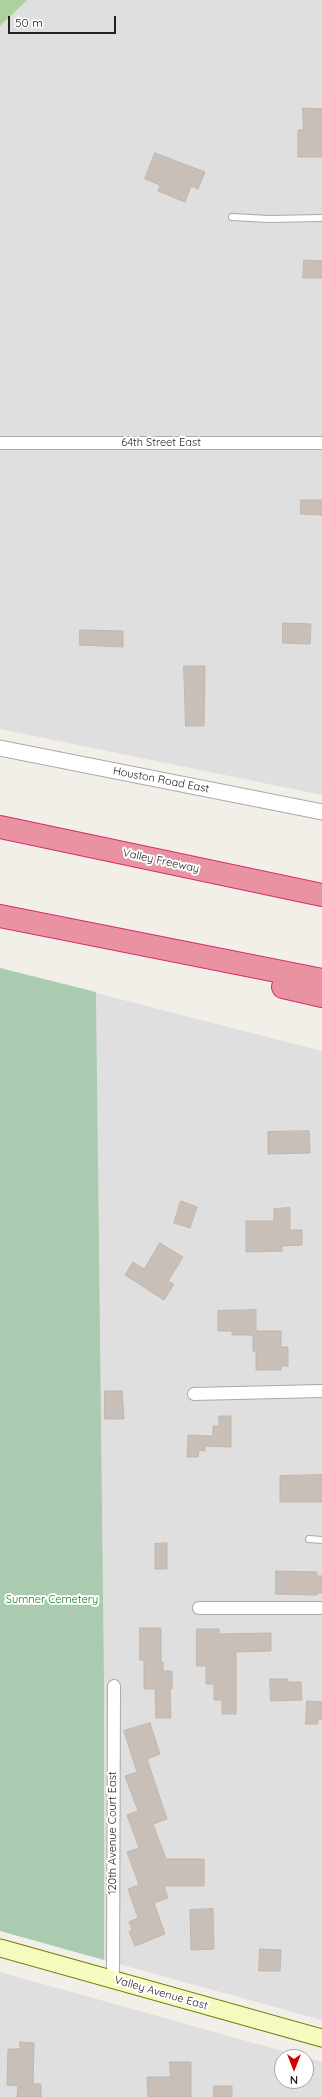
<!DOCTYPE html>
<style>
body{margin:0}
#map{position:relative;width:322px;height:2097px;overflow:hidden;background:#f2efe9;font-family:Quicksand,sans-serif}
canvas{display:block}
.north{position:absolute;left:274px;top:2049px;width:40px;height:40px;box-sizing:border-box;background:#fff;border:1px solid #a7a7a7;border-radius:50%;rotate:180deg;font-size:11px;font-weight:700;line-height:16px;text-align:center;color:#222}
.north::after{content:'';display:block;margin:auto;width:14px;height:18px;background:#d40000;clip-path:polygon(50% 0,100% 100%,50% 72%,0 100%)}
.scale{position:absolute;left:8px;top:16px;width:108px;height:18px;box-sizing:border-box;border:2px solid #222;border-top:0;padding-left:5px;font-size:12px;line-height:14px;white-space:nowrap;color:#222;-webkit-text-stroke:3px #fff;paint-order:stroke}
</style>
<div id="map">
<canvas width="322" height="2097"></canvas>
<div class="north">N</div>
<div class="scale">50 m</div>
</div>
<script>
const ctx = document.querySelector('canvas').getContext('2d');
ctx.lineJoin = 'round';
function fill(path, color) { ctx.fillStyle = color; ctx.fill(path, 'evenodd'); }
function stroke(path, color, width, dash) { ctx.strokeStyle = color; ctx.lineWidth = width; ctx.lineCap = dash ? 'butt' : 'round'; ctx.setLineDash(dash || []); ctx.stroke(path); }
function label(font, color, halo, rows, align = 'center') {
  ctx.font = font + ' Quicksand,sans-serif'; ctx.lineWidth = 4; ctx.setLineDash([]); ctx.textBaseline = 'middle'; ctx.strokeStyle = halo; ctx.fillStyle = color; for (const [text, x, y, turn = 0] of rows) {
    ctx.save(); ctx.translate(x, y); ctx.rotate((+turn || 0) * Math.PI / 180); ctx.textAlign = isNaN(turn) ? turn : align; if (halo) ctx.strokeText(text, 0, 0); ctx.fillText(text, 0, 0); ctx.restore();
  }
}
const residential = new Path2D(`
 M 0,0 L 322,0 L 322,795 L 0,729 Z
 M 96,993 L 322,1051 L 322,2020 L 104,1960 Z
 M 0,1972 L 304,2057 L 282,2057 L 282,2081 L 306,2081 L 306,2057 L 322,2062 L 322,2097 L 0,2097 Z`);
const forest = new Path2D(`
 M 0,0 L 27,0 L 0,26 Z`);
const cemetery = new Path2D(`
 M 0,968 L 96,992 L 104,1683 L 104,1960 L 0,1931 Z`);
const building = new Path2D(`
 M 303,108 L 322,109 L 322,157 L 298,157 L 298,130 L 303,130 Z
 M 155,153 L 205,172 L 198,189 L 191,186 L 185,202 L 158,191 L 160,185 L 145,179 Z
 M 304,260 L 322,261 L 322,278 L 303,278 Z
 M 301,500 L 322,500 L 322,515 L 301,514 Z
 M 283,623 L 311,624 L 310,644 L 283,643 Z
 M 80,630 L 123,631 L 123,647 L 80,645 Z
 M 184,666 L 205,666 L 204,726 L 186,726 Z
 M 309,1131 L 310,1153 L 268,1154 L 268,1132 Z
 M 181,1201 L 197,1207 L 190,1228 L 174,1223 Z
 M 290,1208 L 290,1230 L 302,1230 L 302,1245 L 282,1246 L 282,1251 L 246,1252 L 246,1221 L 274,1221 L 274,1209 Z
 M 160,1243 L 183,1257 L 168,1281 L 174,1284 L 164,1300 L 125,1275 L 133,1262 L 144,1269 Z
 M 256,1310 L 256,1331 L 281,1331 L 281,1347 L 288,1347 L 288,1366 L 281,1366 L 281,1370 L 256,1370 L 256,1351 L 253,1351 L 253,1335 L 232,1335 L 232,1331 L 218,1331 L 218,1311 Z
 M 105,1391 L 122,1391 L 124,1419 L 105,1419 Z
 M 219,1416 L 231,1416 L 231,1447 L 205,1446 L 205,1451 L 199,1450 L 198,1457 L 187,1457 L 188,1435 L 213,1436 L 213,1426 L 219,1426 Z
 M 322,1475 L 322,1502 L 280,1502 L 280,1476 Z
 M 167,1543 L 167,1569 L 155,1569 L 155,1544 Z
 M 276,1571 L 317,1572 L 317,1576 L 322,1576 L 322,1593 L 317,1593 L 317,1595 L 276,1594 Z
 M 140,1628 L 161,1628 L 161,1662 L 163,1662 L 163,1671 L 172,1671 L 172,1689 L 170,1689 L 171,1718 L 156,1718 L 155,1689 L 144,1689 L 144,1660 L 140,1660 Z
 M 197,1629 L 219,1629 L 219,1634 L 271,1633 L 271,1651 L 236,1652 L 236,1714 L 222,1714 L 222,1700 L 214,1700 L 214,1684 L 206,1684 L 206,1666 L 197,1666 Z
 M 270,1679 L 288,1679 L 288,1682 L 301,1682 L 302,1700 L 271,1701 Z
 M 307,1701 L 322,1702 L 322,1719 L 318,1719 L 318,1724 L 306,1724 Z
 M 150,1723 L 160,1754 L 147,1759 L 167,1819 L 153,1824 L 166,1859 L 204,1859 L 204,1886 L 164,1886 L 168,1898 L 154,1903 L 165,1934 L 135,1946 L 129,1932 L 132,1930 L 129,1922 L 138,1918 L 128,1889 L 139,1885 L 127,1852 L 139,1848 L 127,1815 L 138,1811 L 125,1776 L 137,1772 L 124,1731 Z
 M 213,1909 L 214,1949 L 191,1950 L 190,1910 Z
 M 260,1949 L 281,1950 L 280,1971 L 259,1971 Z
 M 20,2042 L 34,2043 L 33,2084 L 41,2084 L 41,2097 L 17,2097 L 18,2086 L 7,2085 L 8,2049 L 20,2049 Z
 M 170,2062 L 191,2062 L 191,2097 L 148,2097 L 147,2077 L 170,2077 Z
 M 214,2086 L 232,2086 L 232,2097 L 214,2097 Z`);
const service = new Path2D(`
 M 232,217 L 269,219 L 322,218
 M 309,1539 L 322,1540`);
const minor = new Path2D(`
 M 0,443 L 322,443
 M 194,1394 L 322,1391
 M 199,1608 L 322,1608
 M 113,1980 L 114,1686`);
const tertiary = new Path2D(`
 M 0,748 L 322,812`);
const secondary = new Path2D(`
 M 0,1948 L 322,2038`);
const motorway = new Path2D(`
 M 0,827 L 322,895
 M 0,916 L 322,980
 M 283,987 L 322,996`);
const streetNames = [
 ["64th Street East",161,443],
 ["Houston Road East",161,780,11],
 ["Valley Freeway",161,861,12],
 ["120th Avenue Court East",113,1833,-90],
 ["Valley Avenue East",161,1993,16]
];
const parkNames = [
 ["Sumner Cemetery",52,1600]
];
fill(residential, '#e0dfdf');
fill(forest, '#add19e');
fill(cemetery, '#aacbaf');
fill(building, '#c7bfb8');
stroke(building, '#c4b6ab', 1);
stroke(service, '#a9a9a9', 8);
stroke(minor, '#a9a9a9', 14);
stroke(tertiary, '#a9a9a9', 17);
stroke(secondary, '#707d05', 19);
stroke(motorway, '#dc2a67', 24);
stroke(service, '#fff', 6);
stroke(minor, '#fff', 12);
stroke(tertiary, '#fff', 15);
stroke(secondary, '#f7fabf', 17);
stroke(motorway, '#e892a2', 22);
label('11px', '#222', '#fff', streetNames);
label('11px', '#0c8416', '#fff', parkNames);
</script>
